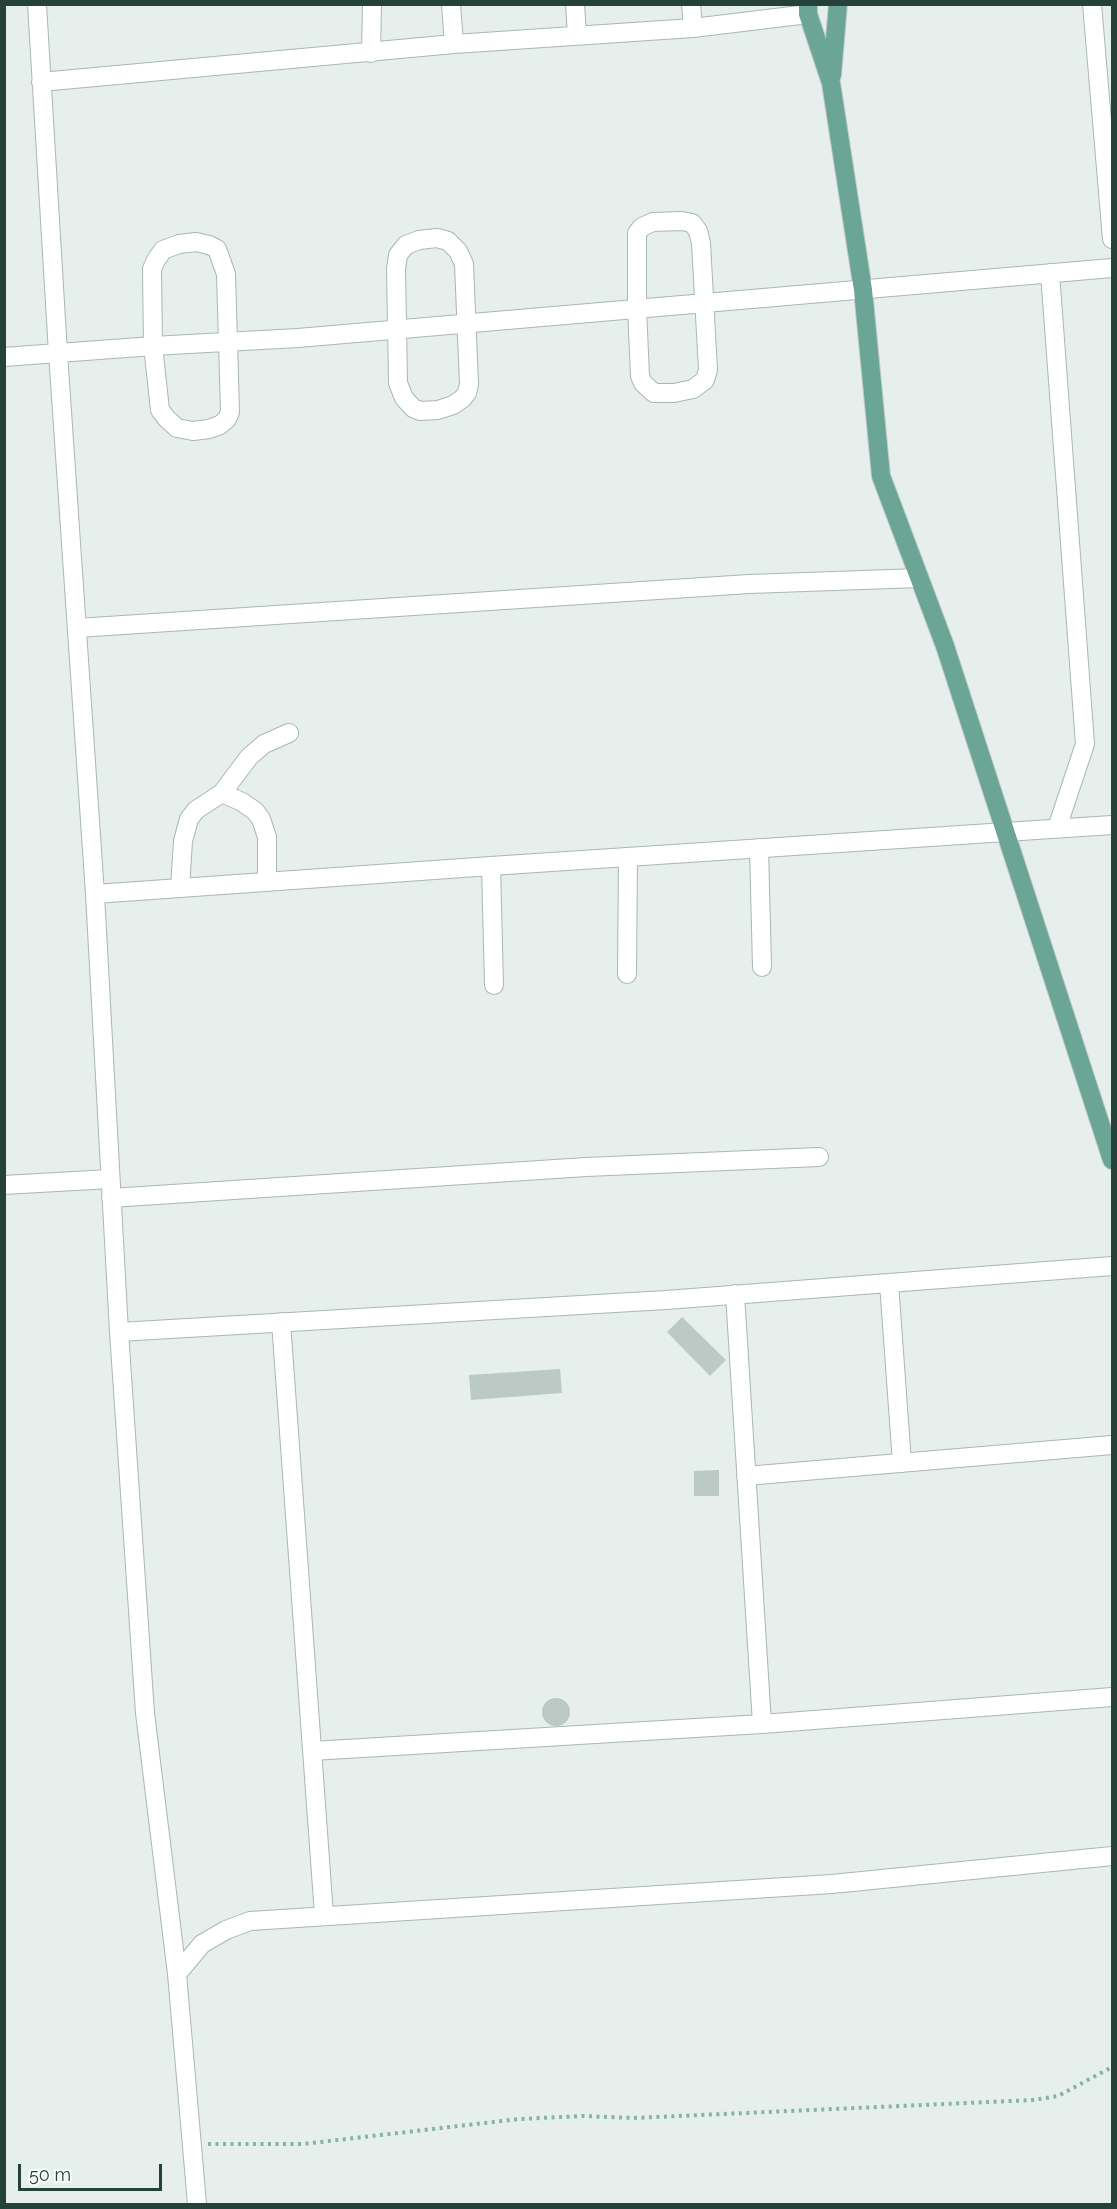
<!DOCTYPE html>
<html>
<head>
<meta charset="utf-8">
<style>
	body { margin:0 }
	#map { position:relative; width:1117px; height:2209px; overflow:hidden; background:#e6efeb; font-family:Raleway,sans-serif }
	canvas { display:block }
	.frame { position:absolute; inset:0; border:6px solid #24423a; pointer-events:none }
	.scale { position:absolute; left:18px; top:2164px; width:144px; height:27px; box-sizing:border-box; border:3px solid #24423a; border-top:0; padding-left:8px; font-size:18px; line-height:21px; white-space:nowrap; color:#24423a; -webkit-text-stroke:4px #f7fbf9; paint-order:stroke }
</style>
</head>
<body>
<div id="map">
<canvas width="1117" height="2209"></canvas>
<div class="frame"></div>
<div class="scale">50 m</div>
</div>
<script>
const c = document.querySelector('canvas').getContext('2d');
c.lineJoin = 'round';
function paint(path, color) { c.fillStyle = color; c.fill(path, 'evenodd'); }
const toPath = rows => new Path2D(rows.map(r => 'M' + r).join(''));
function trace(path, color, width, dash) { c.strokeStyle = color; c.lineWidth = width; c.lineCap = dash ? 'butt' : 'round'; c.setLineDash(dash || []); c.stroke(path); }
paint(toPath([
	[682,1317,726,1360,710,1376,667,1332],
	[560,1369,562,1393,471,1400,469,1375],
	[719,1470,719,1496,694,1496,694,1471],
	'542 1712a14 14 0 1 1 28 0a14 14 0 1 1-28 0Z'
]), '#bbcac4');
const minor = toPath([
	[37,4,58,353,95,894,119,1332,145,1713,177,1974,197,2204],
	[451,4,454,44],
	[575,4,577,35],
	[691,4,693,28],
	[1092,4,1112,239],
	[371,53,372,4],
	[41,82,454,44,693,28,808,14],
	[682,221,692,223,698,231,701,243,708,370,705,380,693,389,674,393,654,393,643,383,640,376,637,308,637,233,642,227,653,222,682,221],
	[437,238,448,241,458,251,464,264,469,384,467,393,462,399,453,405,438,410,420,411,413,408,404,398,398,383,396,269,398,255,406,245,419,240,437,238],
	[196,242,209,245,217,249,226,274,230,412,227,419,220,425,209,429,193,431,177,428,167,419,160,410,153,346,152,269,156,260,163,250,179,244,196,242],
	[1050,273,1085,744,1057,828],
	[4,357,153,346,298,338,1112,268],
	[77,628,749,584,919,578],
	[222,793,242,802,255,811,261,819,267,837,267,882],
	[759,848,762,967],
	[491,866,494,985],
	[180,888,183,841,189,819,196,810,222,793,249,757,264,744,289,733],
	[95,894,491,866,1112,825],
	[627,974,628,857],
	[4,1185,110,1179],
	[111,1198,586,1167,819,1157],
	[889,1283,902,1463],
	[281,1322,324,1915],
	[119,1332,666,1300,1112,1266],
	[746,1476,1112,1445],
	[762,1724,1112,1697],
	[312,1751,762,1724,735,1294],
	[177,1974,202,1944,226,1930,250,1921,832,1884,1112,1856]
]);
const major = toPath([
	[808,4,808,14,831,83,863,290,881,476,945,646,1112,1160],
	[832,75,838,4]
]);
trace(minor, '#a8b8b2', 20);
trace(major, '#c2cac8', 20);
trace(toPath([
	[208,2144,303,2144,519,2119,583,2116,634,2118,1033,2100,1058,2096,1112,2067]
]), '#86b3a5', 4, [3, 4.5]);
trace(minor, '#fff', 18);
trace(major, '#6aa596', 18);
</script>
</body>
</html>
